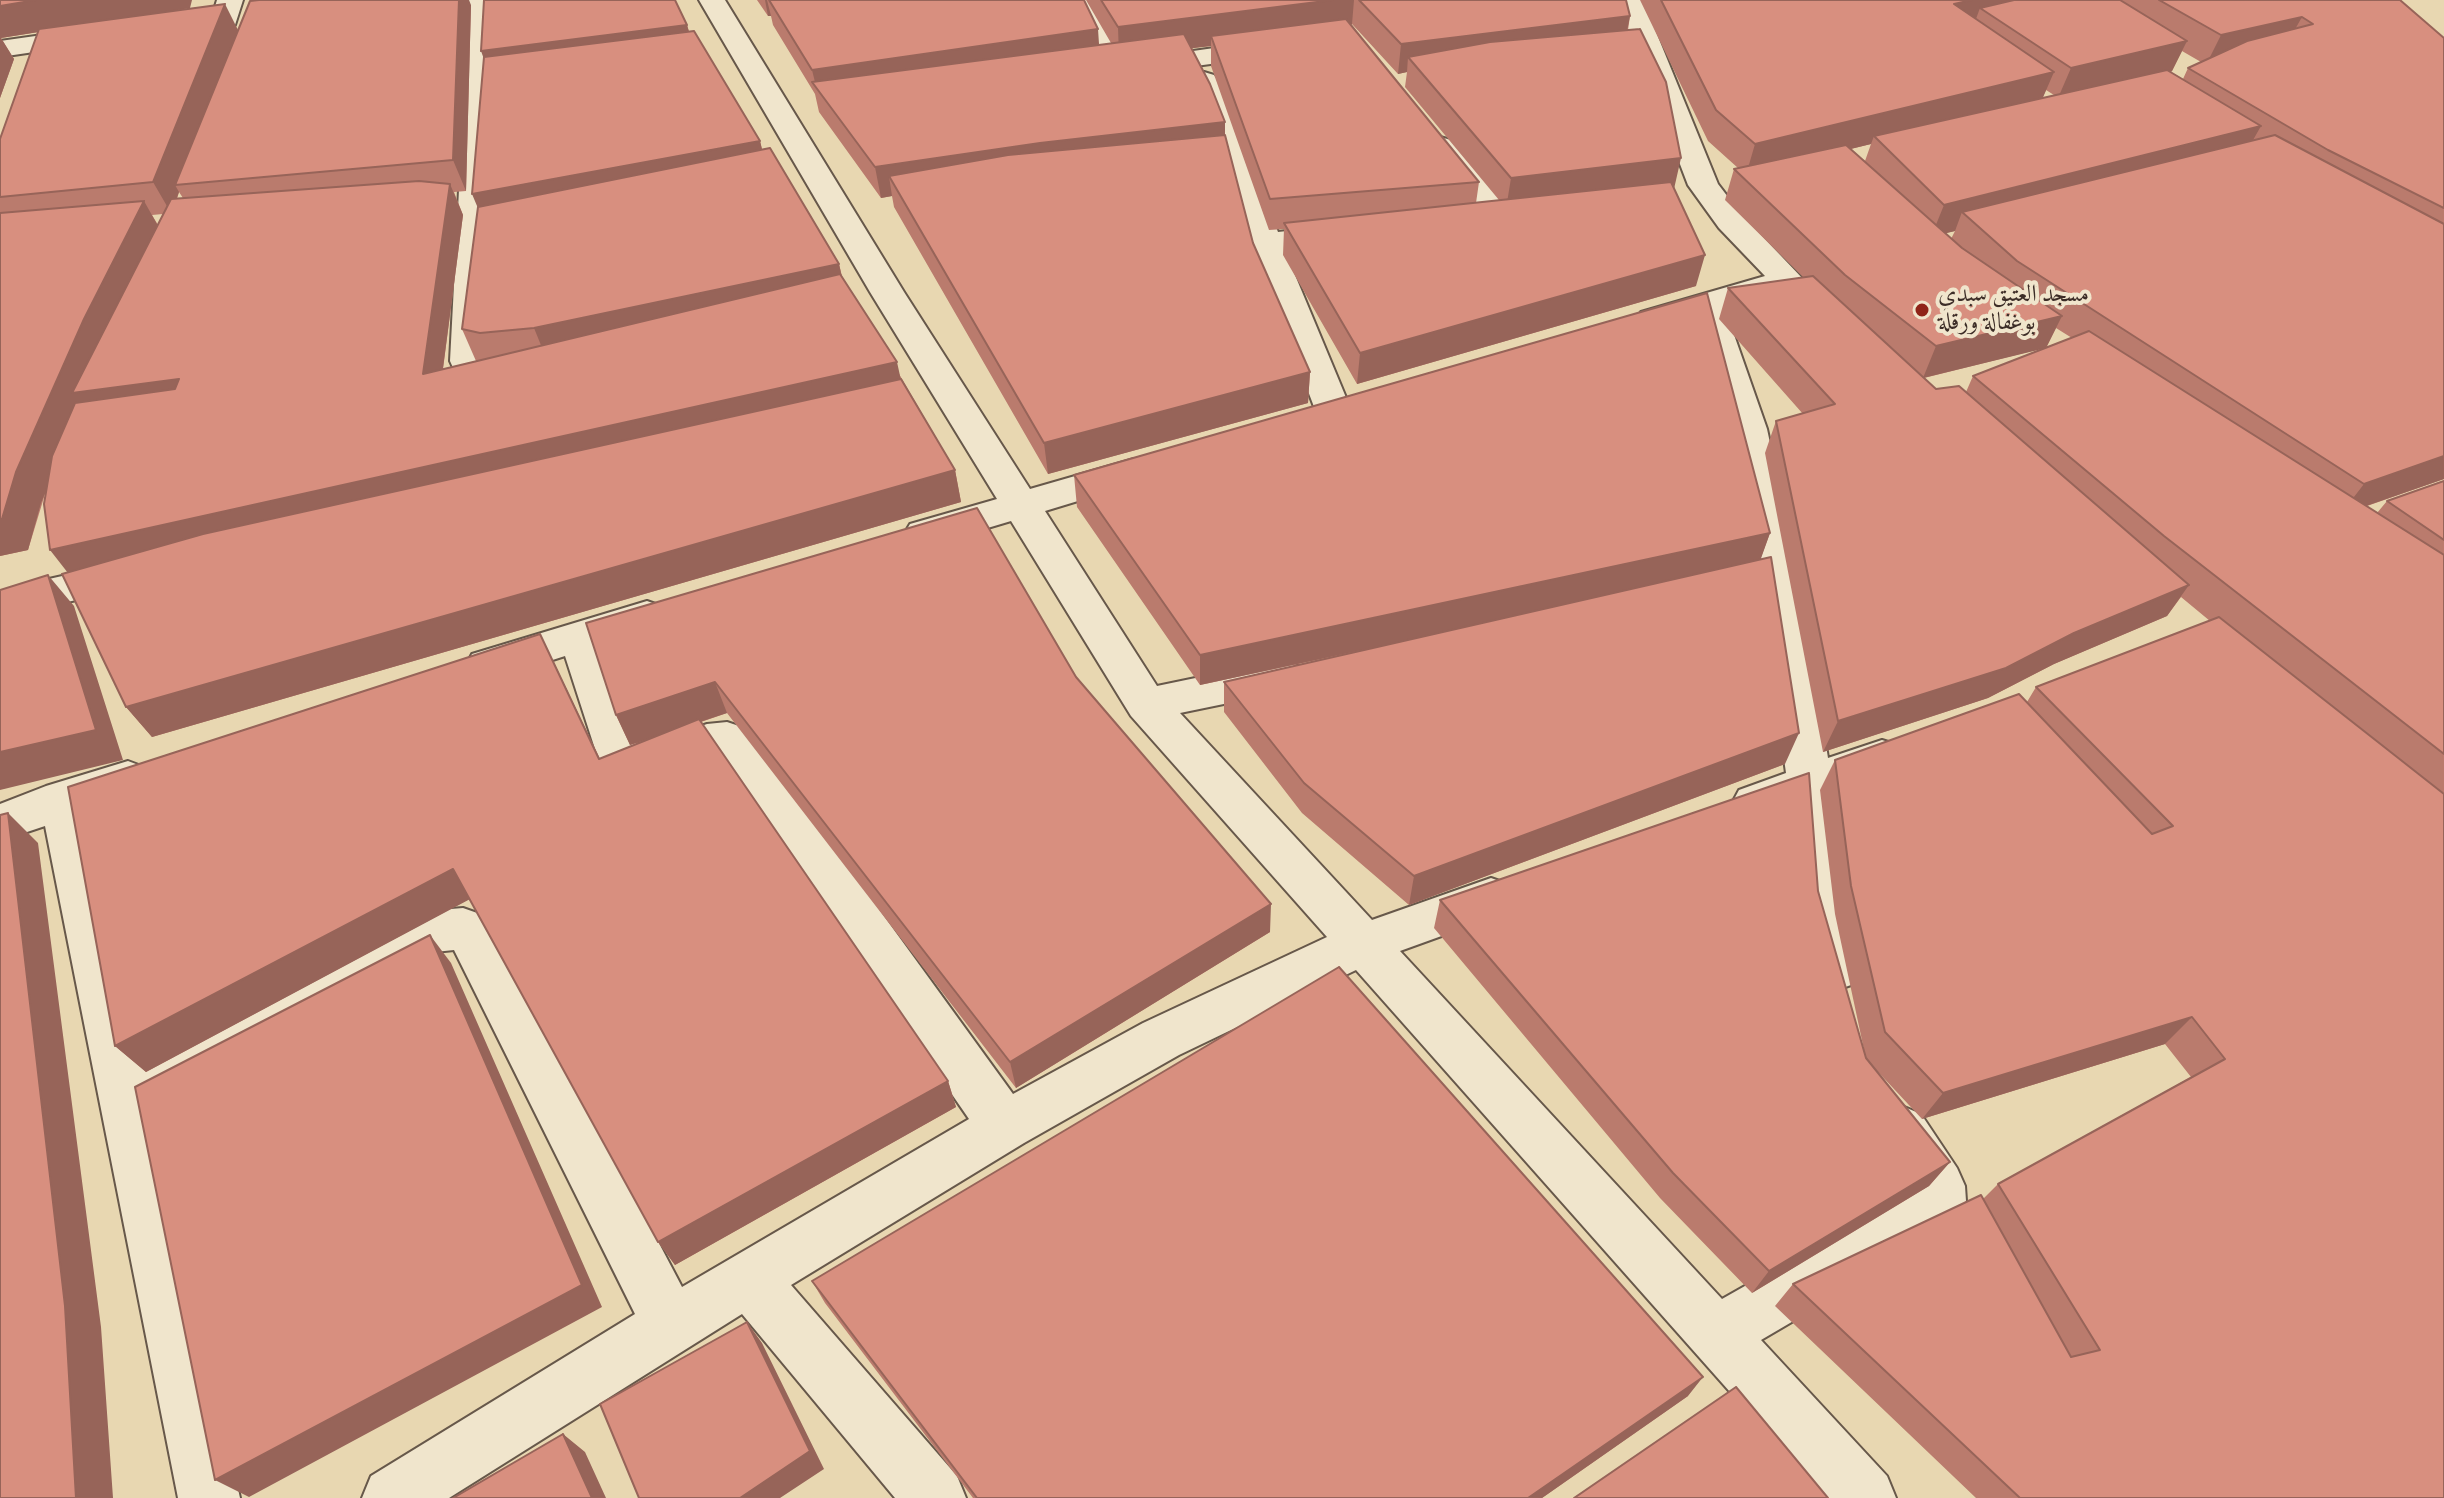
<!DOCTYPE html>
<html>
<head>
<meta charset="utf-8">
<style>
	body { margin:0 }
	canvas { display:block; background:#e8d7b1 }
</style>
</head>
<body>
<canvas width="2444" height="1498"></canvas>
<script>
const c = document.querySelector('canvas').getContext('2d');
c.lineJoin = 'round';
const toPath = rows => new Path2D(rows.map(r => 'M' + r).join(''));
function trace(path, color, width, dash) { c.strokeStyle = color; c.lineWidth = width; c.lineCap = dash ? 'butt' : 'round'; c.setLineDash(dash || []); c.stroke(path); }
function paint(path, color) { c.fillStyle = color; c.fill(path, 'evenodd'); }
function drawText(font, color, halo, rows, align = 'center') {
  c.font = font + ' "IM FELL DW Pica",Amiri,serif'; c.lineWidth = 8; c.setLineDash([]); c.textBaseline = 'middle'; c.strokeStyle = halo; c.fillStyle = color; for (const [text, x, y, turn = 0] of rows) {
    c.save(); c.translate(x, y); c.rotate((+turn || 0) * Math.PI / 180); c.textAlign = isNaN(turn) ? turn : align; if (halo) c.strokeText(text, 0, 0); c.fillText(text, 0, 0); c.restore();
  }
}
const minor = toPath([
	[217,0,243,0,235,25,176,34,166,32,162,26,166,20,213,13,217,0],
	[469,0,495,0,484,361,486,366,518,365,530,368,536,376,530,384,518,387,483,388,459,381,450,361,469,0],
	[699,0,725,0,904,292,1030,489,1134,459,1147,462,1153,471,1147,480,1045,511,1157,686,1282,660,1297,665,1303,676,1297,687,1282,692,1180,713,1372,920,1491,878,1508,884,1515,898,1508,912,1400,951,1722,1299,1909,1193,1911,1191,1876,1131,1883,1114,1902,1106,1921,1114,1957,1168,1965,1186,1966,1201,1958,1220,1947,1231,1761,1340,1887,1476,1896,1498,1824,1498,1356,970,1179,1055,1024,1143,791,1285,957,1476,966,1498,895,1498,742,1314,449,1498,362,1498,371,1476,635,1314,454,950,435,952,153,1107,240,1498,178,1498,45,826,0,841,0,804,46,786,128,761,144,767,150,779,144,791,87,811,142,1060,410,917,427,911,463,908,480,914,490,922,682,1287,969,1119,722,761,718,757,708,758,644,779,630,780,614,775,602,764,596,752,565,656,487,681,472,676,466,665,472,654,647,601,661,606,667,616,661,626,603,645,637,743,644,745,707,724,727,722,742,727,754,737,1013,1094,1143,1023,1327,937,1131,716,1011,521,924,547,910,544,904,534,910,524,997,499,870,292,699,0],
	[1067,0,1093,0,1129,60,1271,40,1281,42,1285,48,1281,54,1271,56,1120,76,1110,74,1067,0],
	[1617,0,1643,0,1718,184,1741,214,1804,280,1799,287,1725,309,1767,429,1798,573,1828,758,1882,740,1898,745,1904,757,1898,769,1834,793,1859,970,1851,985,1834,991,1817,985,1809,970,1791,809,1755,821,1739,816,1732,803,1739,790,1786,773,1758,573,1731,429,1694,318,1653,329,1641,326,1636,319,1641,312,1765,276,1719,228,1688,185,1617,0],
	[92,28,102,30,106,36,102,42,0,57,0,41,92,28],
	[1204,72,1214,75,1218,81,1278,232,1342,225,1353,228,1358,235,1353,242,1342,245,1285,251,1352,412,1347,420,1334,424,1321,420,1316,412,1190,81,1194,75,1204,72],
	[1440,137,1451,140,1510,211,1515,218,1510,225,1499,228,1488,225,1429,152,1425,146,1429,140,1440,137],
	[129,561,143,565,149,575,143,585,54,605,40,601,34,591,40,581,129,561]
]);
trace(minor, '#67584a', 4);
paint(minor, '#f0e5cc');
paint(toPath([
	[0,0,190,8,152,14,238,30,471,5,466,191,454,192,463,215,443,369,476,361,462,329,687,25,689,31,760,141,762,149,839,264,842,276,955,470,961,502,152,737,126,707,68,572,45,494,28,550,0,556,0,139,38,32,1,38,14,59,0,98],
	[179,192,183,198,177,199],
	[163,214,158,225,152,215],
	[757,0,1084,0,1099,45,1111,43,1086,0,1626,0,1630,16,1628,30,1674,188,1696,286,1357,384,1283,255,1284,229,1269,230,1211,66,1211,46,1191,48,1225,135,1253,243,1310,372,1308,403,1048,474,894,207,892,196,881,198,819,112,815,94,773,25,771,16,768,16],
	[1352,24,1398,74,1407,72,1405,87,1499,200,1476,203,1479,182,1351,25],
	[1640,0,2400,0,2444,38,2444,479,2367,506,2377,513,2387,501,2444,481,2444,1498,1976,1498,1775,1306,1793,1284,1983,1199,1998,1184,2191,1077,2165,1044,1922,1119,1866,1059,1835,914,1820,790,1835,760,2027,702,2036,687,2210,621,2181,597,2167,616,2054,664,1988,698,1823,752,1765,453,1776,421,1803,414,1719,319,1728,288,1804,278,1725,200,1734,169,1738,168,1708,141],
	[2182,51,2201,62,2188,68,2183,79,2171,72,2172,71],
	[2046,90,2054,95,2042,98],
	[1871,144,1865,161,1850,149],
	[1955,231,1951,239,1945,233],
	[2056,328,2072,338,2046,348],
	[2044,348,1973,376,1966,392,1936,389,1924,378],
	[1074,475,1770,533,1760,560,1785,764,1409,905,1302,813,1224,712,1224,682,1368,649,1200,685,1077,507],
	[586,623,1076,677,1270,932,1016,1088,727,713,701,722,948,1081,956,1107,675,1265,658,1242,469,899,146,1072,115,1046,555,665,600,759,650,739,630,745,616,715],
	[1818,891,1866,1058,1950,1162,1929,1186,1752,1293,1660,1198,1434,928,1440,900],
	[812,1281,1688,1396,1542,1498,973,1498,825,1303]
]), '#ba7b6d');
paint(toPath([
	[36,0,192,0,190,8,1,38,14,59,0,98,0,6],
	[459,0,469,0,471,5,466,191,453,160],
	[765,0,767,0,771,16,768,16],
	[1333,0,1354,0,1352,24,1323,31,1211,36,1211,46,1119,57,1118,27],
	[1972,0,2063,0,1980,8,1973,27,1954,4],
	[225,4,240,34,175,185,179,192,171,213,153,182],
	[1630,16,1624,46,1408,57,1407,72,1398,74,1401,44],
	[2302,17,2285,47,2206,65,2221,35],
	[687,25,695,55,492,81,481,51],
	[1098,29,1100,59,816,86,812,70],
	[2187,41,2172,71,2058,98,2071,68],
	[2054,72,2041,102,1874,136,1871,144,1746,175,1755,144],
	[1225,122,1225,153,889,176,892,196,881,198,875,167,1040,143],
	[2261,126,2244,156,1962,212,1955,231,1931,237,1944,205],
	[760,141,767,171,485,225,472,194],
	[1681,158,1674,189,1506,209,1511,178],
	[450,184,463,215,438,406,423,374],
	[144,201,162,233,179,379,199,411,82,406,41,503,28,550,0,556,0,519,16,472,84,319],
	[1705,255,1696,286,1357,384,1360,353],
	[839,264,846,296,547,360,534,328],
	[2062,316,2046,348,1923,378,1936,346],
	[897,362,904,394,75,582,50,550],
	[1310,372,1308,403,1048,474,1044,443],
	[2444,456,2444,479,2340,515,2364,484],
	[955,470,961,502,152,737,126,707],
	[1770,533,1759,564,1200,685,1200,655],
	[48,575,74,606,123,760,0,790,0,752],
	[2189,585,2167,616,2054,664,1988,698,1823,752,1838,721,2074,633],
	[540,634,555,665,614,789,599,759],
	[715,682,727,713,630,745,616,715],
	[1799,733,1785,764,1409,905,1414,876],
	[8,813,38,843,101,1327,113,1498,76,1498],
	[453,869,472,898,146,1072,115,1046],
	[1271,904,1270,932,1016,1088,1010,1062],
	[430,935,451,963,602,1307,249,1497,215,1480],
	[2192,1017,2165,1044,1922,1119,1943,1093],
	[948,1081,956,1107,675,1265,658,1242],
	[1950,1162,1929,1186,1752,1293,1769,1271],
	[747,1322,762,1343,824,1469,780,1498,740,1498],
	[1703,1377,1688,1396,1542,1498,1528,1498],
	[563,1434,585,1452,606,1498,592,1498]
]), '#976459');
const building = toPath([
	[0,0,36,0,0,6,0,0],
	[259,0,459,0,453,160,175,185,250,1,259,0],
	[484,0,675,0,687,25,481,51,484,0],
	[769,0,1084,0,1098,29,812,70,769,0],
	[1101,0,1333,0,1118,27,1101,0],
	[1359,0,1626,0,1630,16,1401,44,1359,0],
	[1661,0,1972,0,1954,4,2054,72,1755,144,1716,110,1661,0],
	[2014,0,2120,0,2187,41,2071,68,1980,8,2014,0],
	[2159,0,2400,0,2444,38,2444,208,2328,150,2188,68,2247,41,2313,24,2302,17,2221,35,2159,0],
	[225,4,153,182,0,197,0,139,39,29,225,4],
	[1346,19,1479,182,1270,199,1211,36,1346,19],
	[1640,29,1666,82,1681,158,1511,178,1408,57,1490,42,1640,29],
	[694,31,760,141,472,194,484,57,694,31],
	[1184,34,1210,84,1225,122,1040,143,875,167,812,82,1184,34],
	[2167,70,2261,126,1944,205,1874,136,2167,70],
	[1225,135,1253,243,1310,372,1044,443,889,176,1008,155,1225,135],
	[2275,135,2444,224,2444,456,2364,484,2017,261,1962,212,2275,135],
	[1846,145,1962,248,2062,316,1936,346,1845,275,1734,169,1846,145],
	[770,148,839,264,534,328,480,333,462,329,478,207,770,148],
	[419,181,450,184,423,374,840,274,897,362,50,550,44,504,52,456,75,403,175,389,179,379,72,393,171,199,419,181],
	[1671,182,1705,255,1360,353,1284,223,1671,182],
	[144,201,84,319,16,472,2,519,0,519,0,213,144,201],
	[1813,276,1936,389,1959,386,2189,585,2074,633,2006,668,1838,721,1776,421,1835,404,1728,288,1813,276],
	[1707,293,1770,533,1200,655,1074,475,1707,293],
	[2089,331,2444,555,2444,754,2164,536,1973,376,2089,331],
	[901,379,955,470,126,707,62,574,203,534,901,379],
	[2444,481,2444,540,2387,501,2444,481],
	[977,508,1076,677,1271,904,1010,1062,715,682,616,715,586,623,977,508],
	[1771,557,1799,733,1414,876,1304,783,1224,682,1771,557],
	[48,575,96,730,0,752,0,590,48,575],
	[2219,617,2444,794,2444,1498,2020,1498,1793,1284,1981,1195,2071,1357,2100,1350,1998,1184,2225,1059,2192,1017,1943,1093,1885,1032,1851,886,1835,760,2019,694,2152,834,2173,826,2036,687,2219,617],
	[540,634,599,759,699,719,948,1081,658,1242,453,869,115,1046,68,787,540,634],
	[1809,773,1818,891,1866,1058,1950,1162,1769,1271,1673,1173,1440,900,1809,773],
	[8,813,65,1306,76,1498,0,1498,0,815,8,813],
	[430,935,582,1285,215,1480,135,1087,430,935],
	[1339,967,1703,1377,1528,1498,977,1498,812,1281,1339,967],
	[747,1322,810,1451,740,1498,639,1498,600,1404,747,1322],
	[1736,1387,1828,1498,1574,1498,1736,1387],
	[563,1434,592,1498,453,1498,563,1434]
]);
paint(building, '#d88f7f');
trace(building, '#976459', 2);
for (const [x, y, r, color] of [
	[1922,310,8,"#8f2418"]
]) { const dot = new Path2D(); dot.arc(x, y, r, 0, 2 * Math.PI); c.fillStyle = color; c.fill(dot); trace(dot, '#f0e5cc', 3); }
drawText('24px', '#3c2d27', '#f0e5cc', [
	["مسجد العتيق سبدي",1938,296],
	["بوغفالة ورقلة",1938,324]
], 'left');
</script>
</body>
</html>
